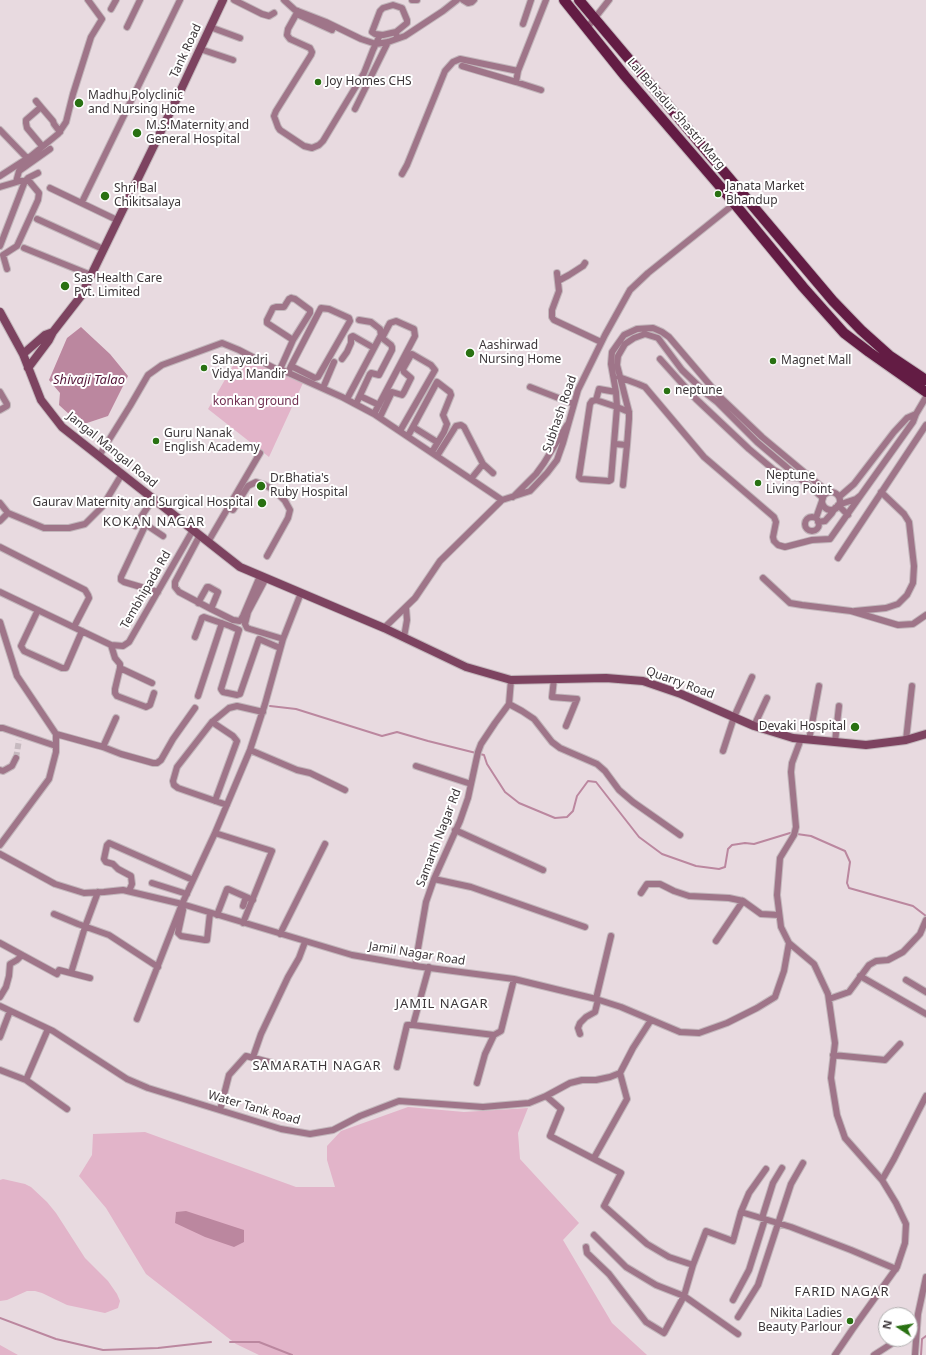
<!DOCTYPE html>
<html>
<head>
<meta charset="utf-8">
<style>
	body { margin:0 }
	#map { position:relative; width:926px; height:1355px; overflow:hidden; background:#e8dae0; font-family:"Noto Sans",sans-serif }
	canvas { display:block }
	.north { position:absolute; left:878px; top:1307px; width:40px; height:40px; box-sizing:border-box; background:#fff; border:1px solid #b1afb0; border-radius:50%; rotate:282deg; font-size:11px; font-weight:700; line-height:16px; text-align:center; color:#3c3639 }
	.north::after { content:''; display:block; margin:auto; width:14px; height:18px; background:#297112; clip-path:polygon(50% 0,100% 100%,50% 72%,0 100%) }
</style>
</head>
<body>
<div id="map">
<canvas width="926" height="1355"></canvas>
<div class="north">N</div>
</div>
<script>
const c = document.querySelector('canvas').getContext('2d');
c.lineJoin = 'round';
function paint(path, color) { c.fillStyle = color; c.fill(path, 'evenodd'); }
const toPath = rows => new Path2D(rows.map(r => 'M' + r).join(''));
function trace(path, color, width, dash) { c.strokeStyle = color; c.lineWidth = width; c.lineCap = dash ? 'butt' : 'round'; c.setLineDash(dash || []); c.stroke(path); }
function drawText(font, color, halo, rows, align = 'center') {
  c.font = font + ' "Noto Sans",sans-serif'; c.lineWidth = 4; c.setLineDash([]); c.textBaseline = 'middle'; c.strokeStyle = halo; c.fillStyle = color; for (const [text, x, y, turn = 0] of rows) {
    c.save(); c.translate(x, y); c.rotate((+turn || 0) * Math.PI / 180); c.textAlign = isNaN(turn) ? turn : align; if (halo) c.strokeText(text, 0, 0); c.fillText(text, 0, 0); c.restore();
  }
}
paint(toPath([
	[238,357,303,383,269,457,208,409],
	[408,1107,464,1112,528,1108,518,1133,520,1159,579,1223,563,1240,612,1323,647,1355,259,1355,236,1344,146,1274,106,1208,79,1176,92,1155,93,1134,145,1132,296,1187,335,1187,327,1160,327,1146,341,1131],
	[3,1179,25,1184,31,1187,47,1202,56,1213,85,1258,108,1281,117,1294,120,1301,118,1308,105,1313,67,1305,42,1293,35,1291,27,1291,7,1300,0,1301,0,1180],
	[0,1345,18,1355,0,1355]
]), '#e2b4c9');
paint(toPath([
	[81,327,110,354,128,376,108,416,81,425,59,405,60,393,49,380,67,338],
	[186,1211,244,1230,244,1242,234,1247,205,1237,175,1223,176,1212]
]), '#bb879f');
trace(toPath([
	[270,706,296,709,382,736,397,732,428,741,484,755,487,764,505,792,519,803,555,818,567,817,573,811,577,796,588,781,596,782,639,837,662,854,696,866,719,869,725,867,728,849,732,845,745,843,754,844,790,833,811,836,845,851,850,862,847,883,849,888,913,906,926,916],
	[0,1318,56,1339,103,1350,158,1348,211,1342],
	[230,1342,259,1342,292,1355],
	[921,1355,922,1339,926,1336]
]), '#bb879f', 2);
trace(toPath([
	[16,758,19,740]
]), '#c6b9bf', 6, [6, 3]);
const street = toPath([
	[234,0,262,14,269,16,274,13],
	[284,0,295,10,326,22,361,39,376,44,388,42,405,36,443,11,457,0],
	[412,0,417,0],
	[463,0,468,3,472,2,474,0],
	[111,9,116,0],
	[298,11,288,29,287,35,290,39,310,48,312,52,311,55,276,111,274,116,278,127,280,130,304,146,312,148,319,145,323,141,364,73,373,50,380,35],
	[299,15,332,30],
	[523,24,531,0],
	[127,27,140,0],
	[210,27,240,38],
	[587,28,609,0],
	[396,32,383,35,375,34,372,32,380,11,383,8,393,5,402,8,407,20,407,23,396,32,397,38],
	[200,49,233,60],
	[462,66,516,82],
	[518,71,516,82,541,90],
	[36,101,41,107],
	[355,109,388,42],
	[0,130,27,158],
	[42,146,27,128,26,123,26,120,41,107,53,121,54,124,60,132],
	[402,174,407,165,445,71,453,62,460,59,518,71,546,0],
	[0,176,31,156,58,134,66,122,73,94,91,37,102,19,88,0],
	[16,182,19,171,50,149],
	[0,187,20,181,29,181,39,193,38,200,17,246,3,255,7,269],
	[50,188,117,220],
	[82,202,180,0],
	[37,219,103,249],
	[0,246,25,181,28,178,38,173],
	[24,248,91,275],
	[557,273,559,291,552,310,552,317,554,320,601,342],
	[558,281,569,275,583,266,585,263],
	[291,298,295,299,310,310,310,313,293,340,267,323,267,320,273,308,276,307,284,307,289,299,291,298],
	[293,340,281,367,282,370,342,397,374,414,502,500],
	[342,359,347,352,351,343,351,337,353,336,374,348],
	[660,359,696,399,749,449,774,470,787,477,798,478],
	[288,373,291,366,321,308,329,309,349,318,350,321,318,377,315,378,291,366],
	[619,377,638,384,645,387,704,457,774,517,776,522,773,537,774,541,778,545,785,547,812,540,830,539,861,495],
	[530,387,574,404],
	[323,388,334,362],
	[0,392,7,404,7,406,0,410],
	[360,396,379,405],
	[347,399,381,335,380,329,371,322,359,320],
	[596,400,599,389,616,392],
	[356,404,370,374,371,373,379,375,392,350,392,347,391,345,382,338,390,323,396,321,414,329,415,336,374,414],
	[629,412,617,407,596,400,592,401,590,404,579,477,581,479,609,481,611,480,617,407,616,392,611,364,612,352,624,335,637,329,653,328,662,332,669,337,721,398,762,437,828,492],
	[380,417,392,392,402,395,404,392,411,378,404,372,403,369,411,355,412,354,431,365,435,370,400,431],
	[413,427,437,442],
	[408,436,437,382,450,392,451,395,443,415,447,424,444,432,432,452],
	[615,444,627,445,629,419,629,412,617,365,618,356,625,344,634,338,645,334,658,338,682,370,708,395,717,402,757,442,823,498,816,518],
	[99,456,130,406,148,375,162,365,222,343,239,350,274,368],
	[437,456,456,426,461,425,464,427,483,464,493,473],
	[471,479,483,464],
	[623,485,627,445],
	'822 501a9 9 0 1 1 18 0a9 9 0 1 1-18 0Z',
	[513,497,536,474,544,463,567,425],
	[839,497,854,484,894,432,907,418,916,414],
	[0,503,8,513,44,528,69,528,85,524,102,507,122,474],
	[228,508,233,510,248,486,256,482,265,485,274,490,285,501,290,510,288,518,267,556],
	[848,515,838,505,856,499,861,495,913,422,916,414,926,397],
	'805 524a7 7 0 1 1 14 0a7 7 0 1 1-14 0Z',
	[0,521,8,513],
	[818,522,825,521,832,513,835,508],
	[135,526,153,499],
	[200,535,175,582,175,587,179,592,211,609,233,620,240,621,243,616,260,576],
	[208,542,260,453],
	[0,547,85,590,88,595,89,598,74,627],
	[838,558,926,425],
	[266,578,248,612,245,624,247,628,250,629,283,639],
	[763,578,790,603,802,605,851,611,898,625,913,624,926,615],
	[0,592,111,645,123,646,129,642,193,530],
	[158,592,124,582,121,580,121,577,145,526,148,526,163,536],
	[198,603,207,587,209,587,218,592,211,609],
	[38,610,21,646,24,651,62,668,66,668,82,631],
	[855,611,886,608,898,604,907,595,913,583,914,566,909,522,904,514,881,492],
	[0,622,17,676,56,734,56,752,49,779,0,845],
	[384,628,415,598,440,561,502,500,530,491,547,473,557,460,563,443,578,390,605,335,630,290,648,273,744,196],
	[195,637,201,621,202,618,204,617,230,626,239,630,221,689,223,692,237,695,240,694,259,639,280,648],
	[404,637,407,620,406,608],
	[111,645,115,658,120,664,120,668,152,683],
	[120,668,115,689,115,693,117,696,146,707,150,705,154,693],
	[554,679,552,697,577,699,566,726],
	[198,696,222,623],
	[509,704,522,711,534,719,552,742,560,748,597,764,605,771,619,790,633,802,680,835],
	[212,722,233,736,237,741,215,801],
	[754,726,767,698],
	[0,728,3,728,56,746],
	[56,734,103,747,116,718],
	[801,739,792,763,791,772,796,827,794,835,780,858,777,895,781,927,789,943,814,964,828,994,835,1043,831,1078,837,1115,845,1138,882,1180,896,1203,906,1224,905,1243,897,1267,852,1330,835,1355],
	[809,740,819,686],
	[906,740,912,686],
	[835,742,839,706],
	[103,747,121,754,153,763,157,763,161,760,173,739,195,708],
	[250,750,297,770,310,773,345,790],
	[723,751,734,717,752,677],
	[416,766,471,784],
	[0,770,3,771,12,766,16,758],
	[227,805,178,788,174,785,173,781,177,767,212,722,229,708,237,706,263,712],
	[455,830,543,870],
	[215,833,272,851,243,923],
	[0,854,55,884,84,893,104,892,123,890,182,904,352,955,415,966,514,979,596,999,621,1007,680,1032,699,1033,727,1023,757,1008,775,997,784,971,789,943],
	[434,879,471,887,585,927],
	[152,883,187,894],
	[129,891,132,884,131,876,118,869,113,864,106,862,104,859,107,845,109,843,193,880],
	[641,893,647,884,660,884,674,891,689,896,729,898,743,901,761,914,779,915],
	[243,906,246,897],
	[183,910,178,933,181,936,205,940,207,940,210,913],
	[54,914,78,924,109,935,158,967],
	[217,915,227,889,228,889,253,900],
	[280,934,325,844],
	[716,941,743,901],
	[0,943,57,974,59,970,90,978],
	[415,966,426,902,434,879,460,821,468,798,478,752,481,744,495,723,509,704,511,680],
	[71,973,85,927,98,892],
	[860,976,926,1014],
	[906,980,926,992],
	[0,997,6,987,9,976,10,964,17,960,22,955],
	[596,999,611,936],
	[829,999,849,992,869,965,876,961,888,960,903,952,920,934,926,920],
	[0,1006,53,1031,127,1079,148,1088,281,1129,310,1134,333,1130,360,1116,399,1101,483,1107,529,1103,546,1096,570,1083,582,1080,596,1080,610,1077,620,1073,633,1048,651,1020],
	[137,1019,182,904,215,833,250,750,265,704,283,639,301,593],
	[413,1025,494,1035,501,1031,514,979],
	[580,1034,578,1028,580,1023,586,1017,595,1012,598,1000],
	[0,1037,10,1011],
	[833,1055,885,1060,900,1044],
	[253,1057,261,1034,288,977,299,958,305,942],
	[397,1067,407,1025,413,1025,429,967],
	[0,1070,26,1080,67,1109],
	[26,1080,48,1029],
	[477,1083,485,1054,494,1035],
	[546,1096,561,1109,550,1136,621,1173,604,1206,647,1244,669,1257,693,1265],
	[220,1110,229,1075,246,1056,273,1063],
	[594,1158,627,1099,620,1073],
	[882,1180,894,1159,926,1096],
	[741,1212,749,1193,766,1169],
	[762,1218,773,1183,782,1168],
	[594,1235,626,1267,656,1285,684,1296,738,1334],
	[586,1247,587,1253,609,1274,646,1322,664,1333,684,1296,693,1265,706,1231,733,1241,741,1212,791,1227,851,1250,896,1269],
	[733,1300,749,1270,765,1219],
	[738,1317,758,1285,791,1184,803,1163],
	[874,1355,899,1339],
	[915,1355,918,1314,926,1277]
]);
const secondary = toPath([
	[0,312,23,354,41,400,62,427,240,567,384,628,466,667,511,680,606,678,643,681,681,694,754,726,793,738,866,745,906,740,926,734],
	[23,354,45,335,53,332,81,296,178,96,223,0],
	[28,368,49,340,53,332]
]);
const primary = toPath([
	[564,0,625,76,724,191,803,287,844,333,869,352,926,392],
	[579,0,833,301,861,330,890,356,926,380]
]);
trace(street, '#c2b6bb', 8);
trace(secondary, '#c2b6bb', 10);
trace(primary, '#c2b6bb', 12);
trace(street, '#9f7589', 6);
trace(secondary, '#7d4360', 8);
trace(primary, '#631c44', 10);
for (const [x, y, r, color] of [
	[318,82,4,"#297112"],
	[79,103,5,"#297112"],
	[137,133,5,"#297112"],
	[718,194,4,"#297112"],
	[105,196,5,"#297112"],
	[65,286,5,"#297112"],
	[470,353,5,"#297112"],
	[773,361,4,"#297112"],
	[204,368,4,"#297112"],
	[667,391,4,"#297112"],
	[156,441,4,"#297112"],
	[758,483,4,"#297112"],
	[261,486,5,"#297112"],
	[262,503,5,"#297112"],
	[855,727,5,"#297112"],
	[850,1321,4,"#297112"]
]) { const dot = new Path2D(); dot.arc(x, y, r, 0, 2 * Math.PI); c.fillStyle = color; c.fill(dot); trace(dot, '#fff', 1.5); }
drawText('12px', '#3c3639', '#fff', [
	["Tank Road",186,51,-65],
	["Lal Bahadur Shastri Marg",676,114,49],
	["Subhash Road",560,414,-71],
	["Jangal Mangal Road",112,450,39],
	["Tembhipada Rd",146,590,-60],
	["Quarry Road",680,683,20],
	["Samarth Nagar Rd",439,838,-69],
	["Jamil Nagar Road",417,954,9],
	["Water Tank Road",254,1108,16]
]);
drawText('12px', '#3c3639', '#fff', [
	["Joy Homes CHS",326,82],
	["Madhu Polyclinic",88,96],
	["and Nursing Home",88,110],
	["M.S.Maternity and",146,126],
	["General Hospital",146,140],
	["Janata Market",726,187],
	["Bhandup",726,201],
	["Shri Bal",114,189],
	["Chikitsalaya",114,203],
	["Sas Health Care",74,279],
	["Pvt. Limited",74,293],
	["Aashirwad",479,346],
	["Nursing Home",479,360],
	["Sahayadri",212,361],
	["Vidya Mandir",212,375],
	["Magnet Mall",781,361],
	["neptune",675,391],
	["Guru Nanak",164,434],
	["English Academy",164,448],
	["Neptune",766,476],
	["Living Point",766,490],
	["Dr.Bhatia's",270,479],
	["Ruby Hospital",270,493],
	["Gaurav Maternity and Surgical Hospital",253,503,"right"],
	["Devaki Hospital",846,727,"right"],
	["Nikita Ladies",842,1314,"right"],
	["Beauty Parlour",842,1328,"right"]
], 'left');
drawText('12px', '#703051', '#fff', [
	["konkan ground",256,402]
]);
drawText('italic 13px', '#541639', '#fff', [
	["Shivaji Talao",89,380]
]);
c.letterSpacing = '1px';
drawText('13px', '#3c3639', '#fff', [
	["KOKAN NAGAR",154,522],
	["JAMIL NAGAR",442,1004],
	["SAMARATH NAGAR",317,1066],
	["FARID NAGAR",842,1292]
]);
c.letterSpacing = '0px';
</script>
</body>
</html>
